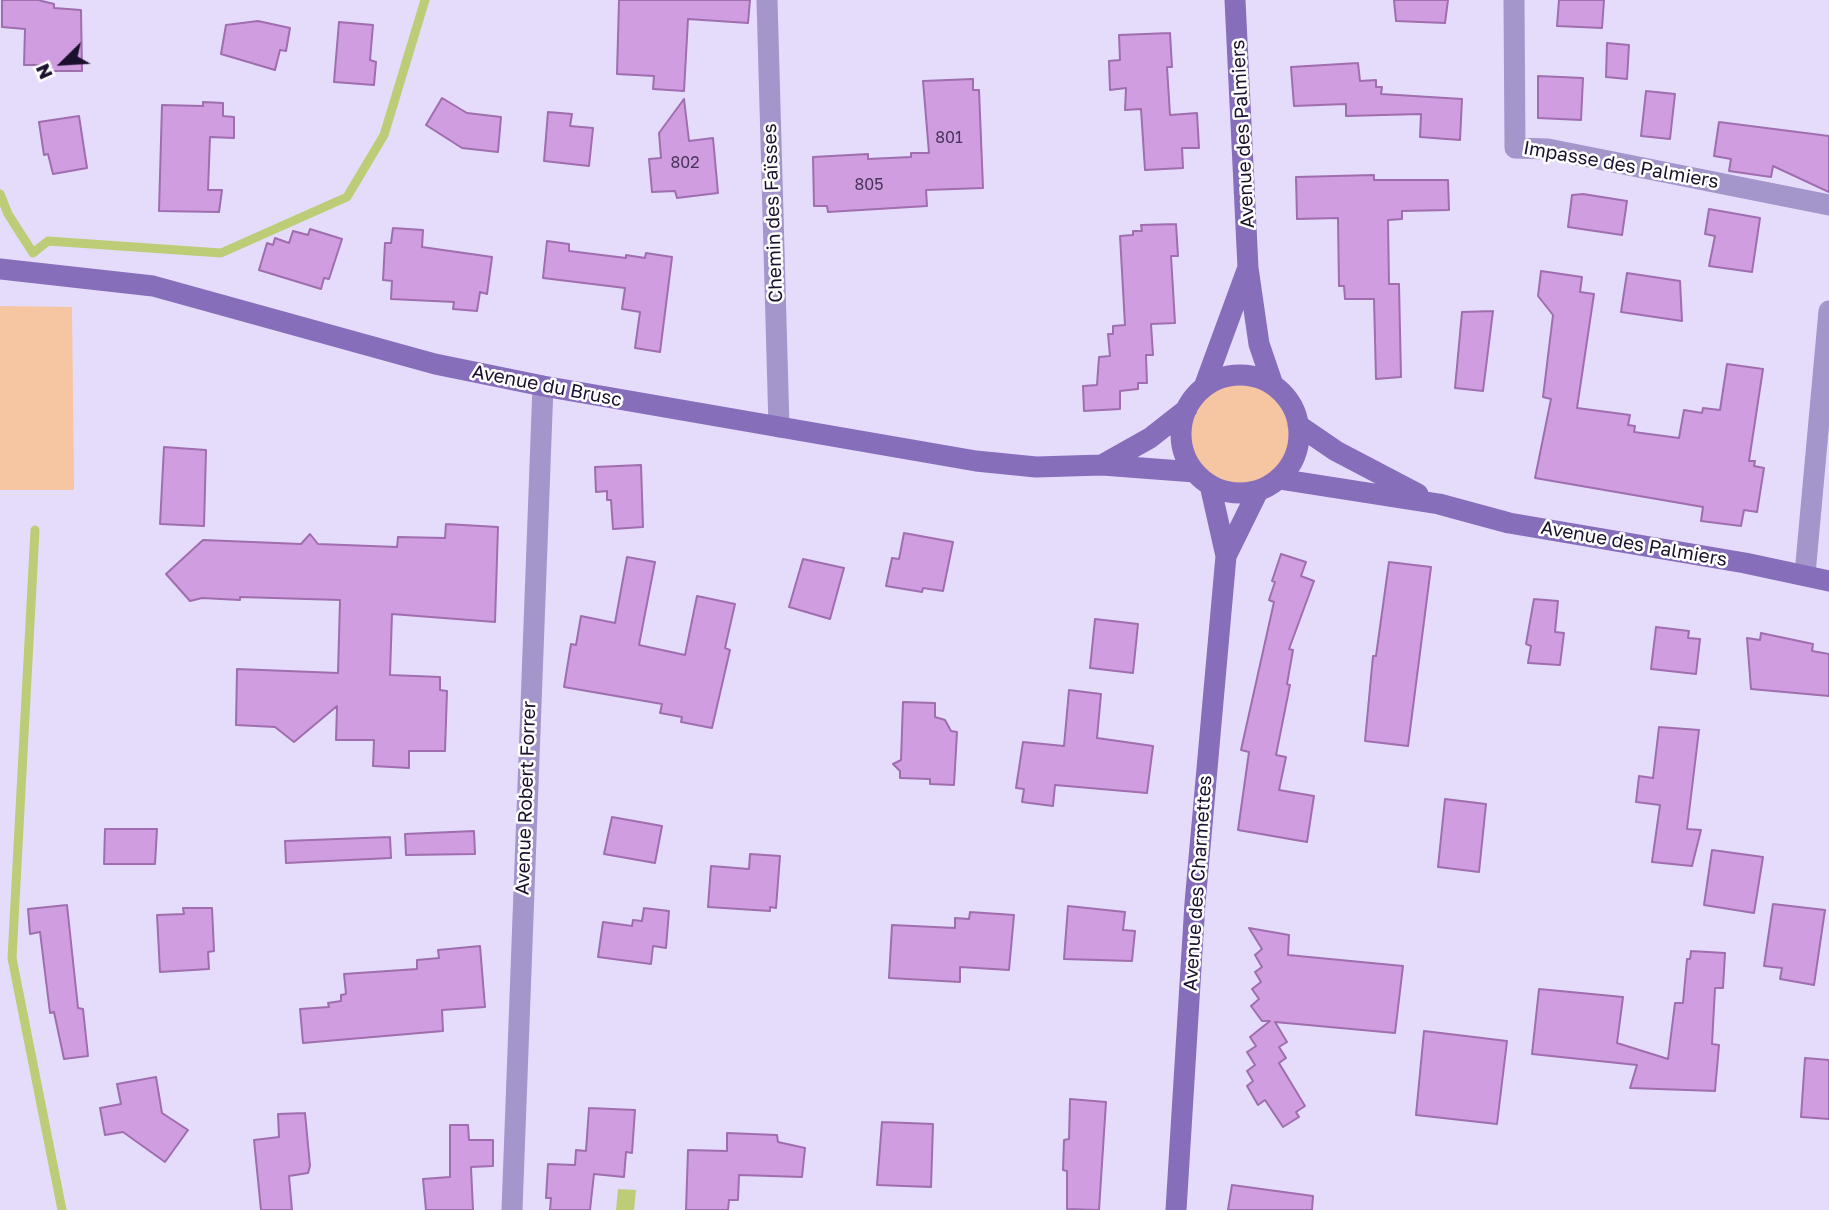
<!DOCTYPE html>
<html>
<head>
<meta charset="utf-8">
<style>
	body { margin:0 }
	#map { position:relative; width:1829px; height:1210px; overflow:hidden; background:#e5dcfc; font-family:"Golos Text",sans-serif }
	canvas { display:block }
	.north { position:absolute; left:28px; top:28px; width:70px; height:70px; -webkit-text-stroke:5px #fff; paint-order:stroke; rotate:246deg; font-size:19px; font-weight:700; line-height:28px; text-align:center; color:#1b112e }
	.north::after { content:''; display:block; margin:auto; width:24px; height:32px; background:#1b112e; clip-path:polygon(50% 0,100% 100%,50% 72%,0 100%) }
</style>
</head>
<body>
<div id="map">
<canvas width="1829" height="1210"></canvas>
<div class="north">N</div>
</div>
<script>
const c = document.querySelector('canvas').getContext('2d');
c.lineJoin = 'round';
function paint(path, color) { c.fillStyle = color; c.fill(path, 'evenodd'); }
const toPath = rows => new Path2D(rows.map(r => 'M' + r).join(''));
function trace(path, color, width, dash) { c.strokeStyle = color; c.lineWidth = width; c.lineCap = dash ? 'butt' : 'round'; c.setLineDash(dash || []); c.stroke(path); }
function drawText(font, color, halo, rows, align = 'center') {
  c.font = font + ' "Golos Text",sans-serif'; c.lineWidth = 5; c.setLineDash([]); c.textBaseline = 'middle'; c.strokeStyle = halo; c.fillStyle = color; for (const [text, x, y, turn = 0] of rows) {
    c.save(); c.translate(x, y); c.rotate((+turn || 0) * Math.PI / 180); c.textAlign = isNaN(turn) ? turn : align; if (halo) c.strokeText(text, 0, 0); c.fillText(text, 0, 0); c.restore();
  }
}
paint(toPath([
	[0,306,72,307,74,490,0,490],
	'1181 434a59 59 0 1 1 118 0a59 59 0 1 1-118 0Z'
]), '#f6c5a2');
paint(toPath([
	[618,1189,636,1190,634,1210,616,1210]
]), '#bdcd77');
trace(toPath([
	[0,194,8,214,33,253,48,241,221,253,347,197,384,135,425,0],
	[35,530,12,958,62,1210]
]), '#bdcd77', 9);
const building = toPath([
	[2,0,38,0,54,4,54,8,81,10,82,71,50,71,50,65,24,65,25,29,2,27,2,0],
	[619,0,750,0,748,23,688,19,684,91,653,89,654,76,617,74,619,0],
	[1394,0,1448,0,1445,23,1396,21,1394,0],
	[1559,0,1604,0,1602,28,1557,26,1559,0],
	[258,21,290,28,286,51,280,50,275,70,221,54,226,25,258,21],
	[339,22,373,25,370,60,376,62,374,85,334,82,339,22],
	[1170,33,1172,67,1167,67,1170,115,1197,113,1199,148,1182,148,1183,168,1145,170,1141,109,1125,110,1126,88,1110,90,1109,61,1120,60,1119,35,1170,33],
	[1607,43,1629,45,1627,79,1606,77,1607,43],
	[1358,63,1360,81,1376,80,1376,87,1382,87,1381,94,1462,99,1460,140,1420,137,1421,114,1346,116,1346,104,1294,106,1291,67,1358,63],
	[1538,76,1583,78,1581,120,1538,118,1538,76],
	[973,79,973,90,979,90,983,188,926,190,927,206,828,212,827,206,814,206,813,157,868,154,868,159,911,157,911,153,929,153,923,81,973,79],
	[1646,91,1675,94,1670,139,1641,136,1646,91],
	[442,98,467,113,501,117,498,152,462,148,426,125,442,98],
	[684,99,689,141,713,138,718,193,677,198,675,191,652,192,649,159,661,158,659,133,684,99],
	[203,102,223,103,223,116,234,117,234,138,210,137,208,190,222,190,219,212,159,211,162,105,203,106,203,102],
	[548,112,572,114,570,126,593,128,589,166,544,161,548,112],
	[79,116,87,168,53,174,48,154,44,155,39,122,79,116],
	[1719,122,1829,136,1829,192,1773,166,1771,177,1729,171,1731,159,1714,156,1719,122],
	[1374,175,1374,180,1448,180,1449,210,1402,211,1402,219,1388,220,1389,284,1399,284,1401,377,1376,379,1374,299,1345,299,1344,286,1339,286,1338,218,1297,219,1296,177,1374,175],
	[1583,194,1627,201,1622,235,1568,227,1572,195,1583,194],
	[1709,209,1760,218,1752,272,1709,266,1715,236,1705,234,1709,209],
	[1176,224,1178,256,1171,256,1175,323,1151,324,1153,355,1146,355,1147,383,1138,383,1138,389,1120,391,1120,409,1084,411,1083,386,1097,385,1099,357,1110,356,1108,334,1113,334,1113,326,1125,325,1120,236,1133,235,1133,231,1142,231,1141,225,1176,224],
	[393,228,423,230,422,247,492,257,487,294,480,292,477,311,453,309,454,302,391,299,392,281,383,280,385,243,391,243,393,228],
	[310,229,342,239,329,279,324,278,321,289,259,270,267,243,273,245,275,238,289,243,293,231,308,235,310,229],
	[547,241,569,244,569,251,626,258,626,255,645,258,646,253,672,257,660,352,635,348,640,312,622,309,625,288,543,278,547,241],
	[1541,271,1582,277,1580,292,1594,294,1577,408,1630,415,1628,425,1635,426,1634,432,1679,438,1684,410,1702,413,1703,408,1720,410,1727,364,1763,369,1749,461,1755,461,1754,466,1764,468,1757,512,1744,510,1741,526,1701,521,1703,507,1535,478,1551,399,1543,397,1553,315,1538,296,1541,271],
	[1627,273,1680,281,1682,321,1621,312,1627,273],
	[1493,311,1483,391,1455,388,1462,312,1493,311],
	[164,447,206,450,204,526,160,524,164,447],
	[641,465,643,527,613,529,611,500,607,500,607,491,596,492,595,467,641,465],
	[446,524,498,527,495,622,392,614,390,675,440,677,440,690,447,691,445,751,409,751,409,768,373,766,374,740,336,740,337,706,294,742,275,727,236,725,237,669,338,673,340,600,240,597,240,600,202,598,190,601,166,574,203,540,301,544,310,534,318,544,397,547,398,537,445,538,446,524],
	[904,533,953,542,943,591,923,588,922,592,886,586,892,558,899,559,904,533],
	[1281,554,1306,562,1301,576,1314,581,1289,649,1293,650,1287,684,1290,685,1276,755,1286,757,1279,790,1314,796,1307,842,1238,830,1249,752,1241,750,1274,602,1269,600,1275,582,1272,581,1281,554],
	[627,557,655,562,639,645,685,655,697,596,735,604,725,648,730,650,712,728,681,722,682,717,660,713,662,704,564,687,571,644,576,645,581,616,615,623,627,557],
	[803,559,844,568,830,619,789,607,803,559],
	[1389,562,1431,567,1408,746,1365,741,1373,656,1376,656,1389,562],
	[1534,599,1558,601,1555,632,1564,633,1560,665,1528,663,1531,646,1526,644,1534,599],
	[1095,619,1138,624,1133,673,1090,668,1095,619],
	[1656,627,1689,631,1688,638,1700,639,1696,674,1651,669,1656,627],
	[1761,633,1813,644,1812,651,1829,654,1829,696,1751,689,1747,638,1760,640,1761,633],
	[1069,690,1101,694,1097,738,1153,746,1147,793,1055,785,1053,806,1022,802,1024,789,1016,788,1023,742,1064,746,1069,690],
	[903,702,935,703,935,717,945,720,951,731,957,732,954,785,930,784,930,779,900,778,900,771,893,764,901,760,903,702],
	[1659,727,1699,730,1687,829,1701,830,1692,866,1652,862,1660,805,1636,802,1639,776,1653,778,1659,727],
	[1445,799,1486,804,1479,872,1438,867,1445,799],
	[612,817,662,826,655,863,604,854,612,817],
	[105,829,157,829,155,864,104,864,105,829],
	[474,831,475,854,406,855,405,834,474,831],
	[390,837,391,858,286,863,285,841,390,837],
	[1712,850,1763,857,1754,913,1704,905,1712,850],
	[750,854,780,856,776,908,770,907,770,911,708,907,711,866,749,869,750,854],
	[1773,904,1825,910,1814,985,1780,979,1782,968,1764,966,1773,904],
	[67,905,78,1008,83,1009,88,1056,64,1059,54,1012,50,1013,40,932,30,934,28,909,67,905],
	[1068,906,1125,912,1123,930,1135,931,1132,961,1064,959,1068,906],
	[183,908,212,908,214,951,208,952,209,969,160,972,157,915,184,914,183,908],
	[644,908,669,911,666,948,653,946,651,964,598,957,603,922,632,926,633,920,642,921,644,908],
	[970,912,1014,915,1009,970,960,967,960,982,889,978,892,925,955,928,955,918,969,919,970,912],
	[1249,928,1289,935,1288,955,1403,966,1395,1033,1275,1022,1287,1042,1279,1047,1286,1058,1279,1063,1305,1106,1296,1112,1299,1117,1283,1127,1265,1100,1258,1105,1247,1086,1253,1081,1247,1071,1255,1065,1247,1052,1256,1046,1250,1037,1270,1021,1262,1021,1251,1006,1259,999,1252,989,1261,982,1255,972,1262,967,1255,955,1262,949,1249,928],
	[480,946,485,1007,442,1010,443,1031,303,1043,300,1009,329,1007,328,1003,341,1001,341,995,346,994,344,974,417,969,417,960,439,958,438,950,480,946],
	[1691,951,1725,953,1723,988,1715,988,1712,1044,1719,1045,1715,1091,1630,1088,1637,1065,1532,1054,1539,989,1623,997,1617,1043,1668,1059,1675,1003,1683,1003,1687,959,1690,959,1691,951],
	[1424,1031,1507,1041,1497,1124,1416,1115,1424,1031],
	[1805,1058,1829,1060,1829,1119,1801,1117,1805,1058],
	[156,1077,162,1113,188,1130,165,1162,123,1132,105,1135,100,1108,121,1104,117,1084,156,1077],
	[1070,1099,1106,1102,1099,1210,1067,1209,1067,1171,1063,1170,1064,1140,1069,1139,1070,1099],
	[589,1108,635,1110,632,1153,626,1152,624,1177,594,1174,590,1210,550,1210,551,1198,546,1198,548,1164,575,1165,576,1150,586,1151,589,1108],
	[305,1113,310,1166,308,1173,289,1176,292,1210,261,1210,254,1140,279,1137,278,1114,305,1113],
	[882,1122,933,1124,931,1187,877,1185,882,1122],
	[450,1125,468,1125,469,1140,493,1140,493,1166,471,1167,473,1210,426,1210,423,1179,450,1177,450,1125],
	[727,1133,777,1135,778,1142,805,1148,802,1177,739,1175,738,1200,729,1200,728,1210,686,1210,688,1150,727,1151,727,1133],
	[1232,1185,1313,1196,1312,1210,1228,1210,1232,1185]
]);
paint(building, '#d09de1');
trace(building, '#9f6eae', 2);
trace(toPath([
	[767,0,779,427],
	[1514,0,1515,148,1548,149,1829,205],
	[1805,574,1829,311],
	[512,1210,543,386]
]), '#a495ca', 21);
trace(toPath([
	[1235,0,1248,268,1259,344,1273,385],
	[0,269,153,286,435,364,543,386,976,461,1036,467,1102,465,1195,472],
	'1181 434a59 59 0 1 1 118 0a59 59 0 1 1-118 0Z',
	[1204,387,1247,270],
	[1298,425,1336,451,1418,494],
	[1102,465,1150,438,1187,409],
	[1279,479,1439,504,1509,523,1745,563,1829,581],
	[1226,556,1258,491],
	[1176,1210,1195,903,1226,556,1210,485]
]), '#876ebb', 21);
drawText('16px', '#48345b', null, [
	["801",949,138],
	["802",685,163],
	["805",869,185]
]);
drawText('19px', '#1b112e', '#fff', [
	["Avenue des Palmiers",1243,134,-93],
	["Impasse des Palmiers",1621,165,10],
	["Chemin des Faïsses",773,213,-92],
	["Avenue du Brusc",547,386,11],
	["Avenue des Palmiers",1634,544,10],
	["Avenue Robert Forrer",526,798,-88],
	["Avenue des Charmettes",1198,883,-86]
]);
</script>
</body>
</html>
